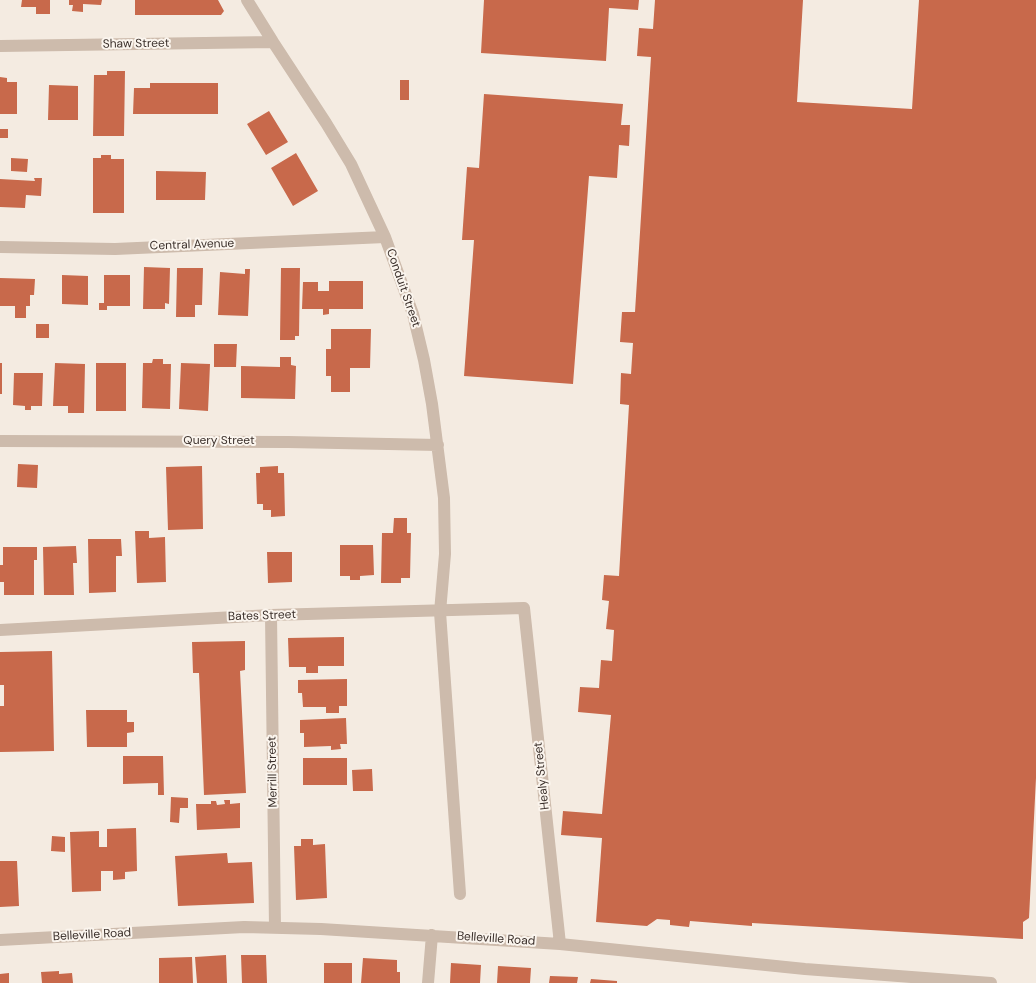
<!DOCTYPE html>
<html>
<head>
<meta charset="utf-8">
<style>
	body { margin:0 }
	canvas { display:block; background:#f4ebe1 }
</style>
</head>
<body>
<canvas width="1036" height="983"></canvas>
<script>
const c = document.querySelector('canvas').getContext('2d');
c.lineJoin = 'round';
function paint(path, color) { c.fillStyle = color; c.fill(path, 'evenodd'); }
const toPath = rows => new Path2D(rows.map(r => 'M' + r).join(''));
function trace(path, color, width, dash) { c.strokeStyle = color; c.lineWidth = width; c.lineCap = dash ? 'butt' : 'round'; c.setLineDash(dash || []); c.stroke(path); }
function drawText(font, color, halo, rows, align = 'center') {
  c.font = font + ' "DM Sans",sans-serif'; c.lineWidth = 4; c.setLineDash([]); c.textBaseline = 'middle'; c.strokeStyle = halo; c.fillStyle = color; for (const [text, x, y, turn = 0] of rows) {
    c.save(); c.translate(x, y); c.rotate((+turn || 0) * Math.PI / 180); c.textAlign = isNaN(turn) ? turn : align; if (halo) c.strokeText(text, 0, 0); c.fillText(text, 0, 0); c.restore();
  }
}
paint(toPath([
	[22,0,50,0,50,14,36,14,36,7,21,7],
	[69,0,102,0,101,5,83,4,83,12,72,11,73,5,69,5],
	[135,0,218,0,224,11,221,15,135,15],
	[484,0,639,0,638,10,609,8,606,61,481,53],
	[655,0,803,0,797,102,912,109,919,0,1036,0,1036,778,1029,918,1023,922,1023,939,752,923,752,926,690,921,689,927,670,925,670,920,657,919,647,926,596,922,602,838,561,835,563,811,602,814,611,715,578,712,580,687,599,688,601,660,612,661,614,630,606,629,609,601,602,600,604,575,619,576,629,405,620,404,621,373,631,374,633,343,620,342,622,312,635,312,651,57,637,56,639,28,653,29],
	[107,71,125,71,124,136,93,136,94,75,107,75],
	[0,77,7,78,7,82,17,82,17,114,0,114],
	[400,80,409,80,409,100,400,100],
	[150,83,218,83,218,114,133,114,134,88,150,88],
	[49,85,78,86,78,120,48,120],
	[484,94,623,104,621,125,630,125,629,146,619,145,617,178,589,176,573,384,464,376,474,240,462,240,467,167,479,168],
	[269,111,288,142,266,155,247,124],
	[0,129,8,129,8,138,0,138],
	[296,153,318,191,293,206,271,168],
	[101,155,111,155,111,159,124,159,124,213,93,213,93,158,101,158],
	[11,158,28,159,27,172,11,171],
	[156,171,206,172,205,200,156,200],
	[34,178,42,178,41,196,26,195,25,208,0,207,0,179,35,181],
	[144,267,170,268,169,304,165,303,165,309,143,309],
	[177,268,203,268,202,305,195,305,195,317,176,317],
	[281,268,300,268,299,336,295,336,295,340,280,340],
	[245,269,250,269,248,316,218,315,220,272,245,274],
	[62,275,88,276,88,305,62,304],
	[104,275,130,275,130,306,107,306,107,310,99,310,99,303,104,303],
	[0,278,35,279,34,295,30,295,30,306,26,306,26,318,15,318,15,306,0,306],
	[329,281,363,281,363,309,329,309,329,314,323,315,323,309,302,309,303,282,318,282,318,291,329,291],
	[36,324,49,324,49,338,36,338],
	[331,329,371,329,370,368,350,368,350,392,331,392,331,376,326,376,326,349,331,349],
	[214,344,237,344,236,367,214,367],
	[280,357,291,357,291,365,296,366,295,399,241,398,241,366,280,367],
	[153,359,163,359,163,364,171,364,170,409,142,408,143,363,152,363],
	[0,363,2,363,2,394,0,394],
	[55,363,85,364,84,413,68,413,68,406,53,406],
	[96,363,126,363,126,411,96,411],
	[181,363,210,364,208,411,179,409],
	[14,373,43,373,42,406,31,406,31,410,25,410,25,406,13,405],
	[18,464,38,465,37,488,17,487],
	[202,466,203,529,168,530,166,467],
	[278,466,278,473,284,473,285,516,271,517,271,510,263,510,263,504,257,504,256,473,260,473,260,467],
	[394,518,407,518,407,533,411,533,410,578,401,578,401,583,381,583,382,533,393,533],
	[135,531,149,531,149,538,165,537,166,582,137,583],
	[88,539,121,539,122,556,116,556,116,592,89,593],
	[340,545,373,545,374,575,360,576,360,580,350,580,350,576,340,576],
	[76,546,77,563,73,563,74,595,44,595,43,547],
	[3,547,37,547,37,560,34,560,34,595,4,595,4,582,0,582,0,565,3,565],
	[267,552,292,552,292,582,268,583],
	[344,637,344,666,318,666,318,673,306,673,306,667,289,667,288,638],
	[245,641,245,670,240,671,246,793,204,795,199,673,193,673,192,642],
	[52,651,54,751,0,752,0,706,4,706,4,685,0,685,0,652],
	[347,679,347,706,339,706,339,713,326,713,326,707,303,707,302,693,298,693,298,680],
	[86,710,127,710,127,722,134,722,134,732,127,733,127,747,87,747],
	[346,718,347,744,340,744,341,749,331,750,331,746,304,747,304,733,300,733,300,720],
	[123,756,163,756,164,795,158,795,158,783,123,784],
	[303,758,347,758,347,785,303,785],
	[372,769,373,791,353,791,352,770],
	[171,797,188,798,188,808,180,808,179,823,170,822],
	[224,800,230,800,230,804,240,803,240,828,197,830,196,804,211,804,211,801,216,801,217,805,225,804],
	[136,828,137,871,125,872,125,879,113,880,113,871,101,871,101,891,72,892,70,832,99,831,99,847,107,847,107,829],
	[52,836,65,837,65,852,51,851],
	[301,839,313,839,313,845,325,844,327,898,296,900,294,846,301,846],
	[227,853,228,863,252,862,254,903,178,906,175,856],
	[0,861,17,861,19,906,0,907],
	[226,955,227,983,197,983,195,957],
	[241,955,266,955,267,983,242,983],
	[192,957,193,983,159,983,159,958],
	[363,958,397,960,397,972,400,972,400,983,361,983],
	[324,963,352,963,352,983,324,983],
	[451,963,481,965,480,983,450,983],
	[498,966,531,968,530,983,497,983],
	[59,971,59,974,72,973,73,983,42,983,41,972],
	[9,973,9,983,0,983,0,974],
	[550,976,578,977,577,983,549,983],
	[591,979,617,981,617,983,590,983]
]), '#c8694b');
trace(toPath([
	[440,612,460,894]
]), '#cdbbac', 12);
trace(toPath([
	[247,0,273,42,326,123,351,164,385,237,413,314,424,360,432,404,444,498,445,554,440,612],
	[0,46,273,42],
	[0,247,115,249,385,237],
	[0,441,288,442,438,445],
	[271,615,275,928],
	[0,630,271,615,524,608,560,944],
	[0,940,244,927,321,929,560,944,805,969,991,983],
	[428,983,432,935]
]), '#cdbbac', 12);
drawText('12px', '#3b302b', '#fbf5ee', [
	["Shaw Street",136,44,-1],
	["Central Avenue",192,245,-2],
	["Conduit Street",403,288,71],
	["Query Street",219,441],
	["Bates Street",262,616,-2],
	["Merrill Street",273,772,-91],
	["Healy Street",542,776,-96],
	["Belleville Road",92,935,-3],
	["Belleville Road",496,939,4]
]);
</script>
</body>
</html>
